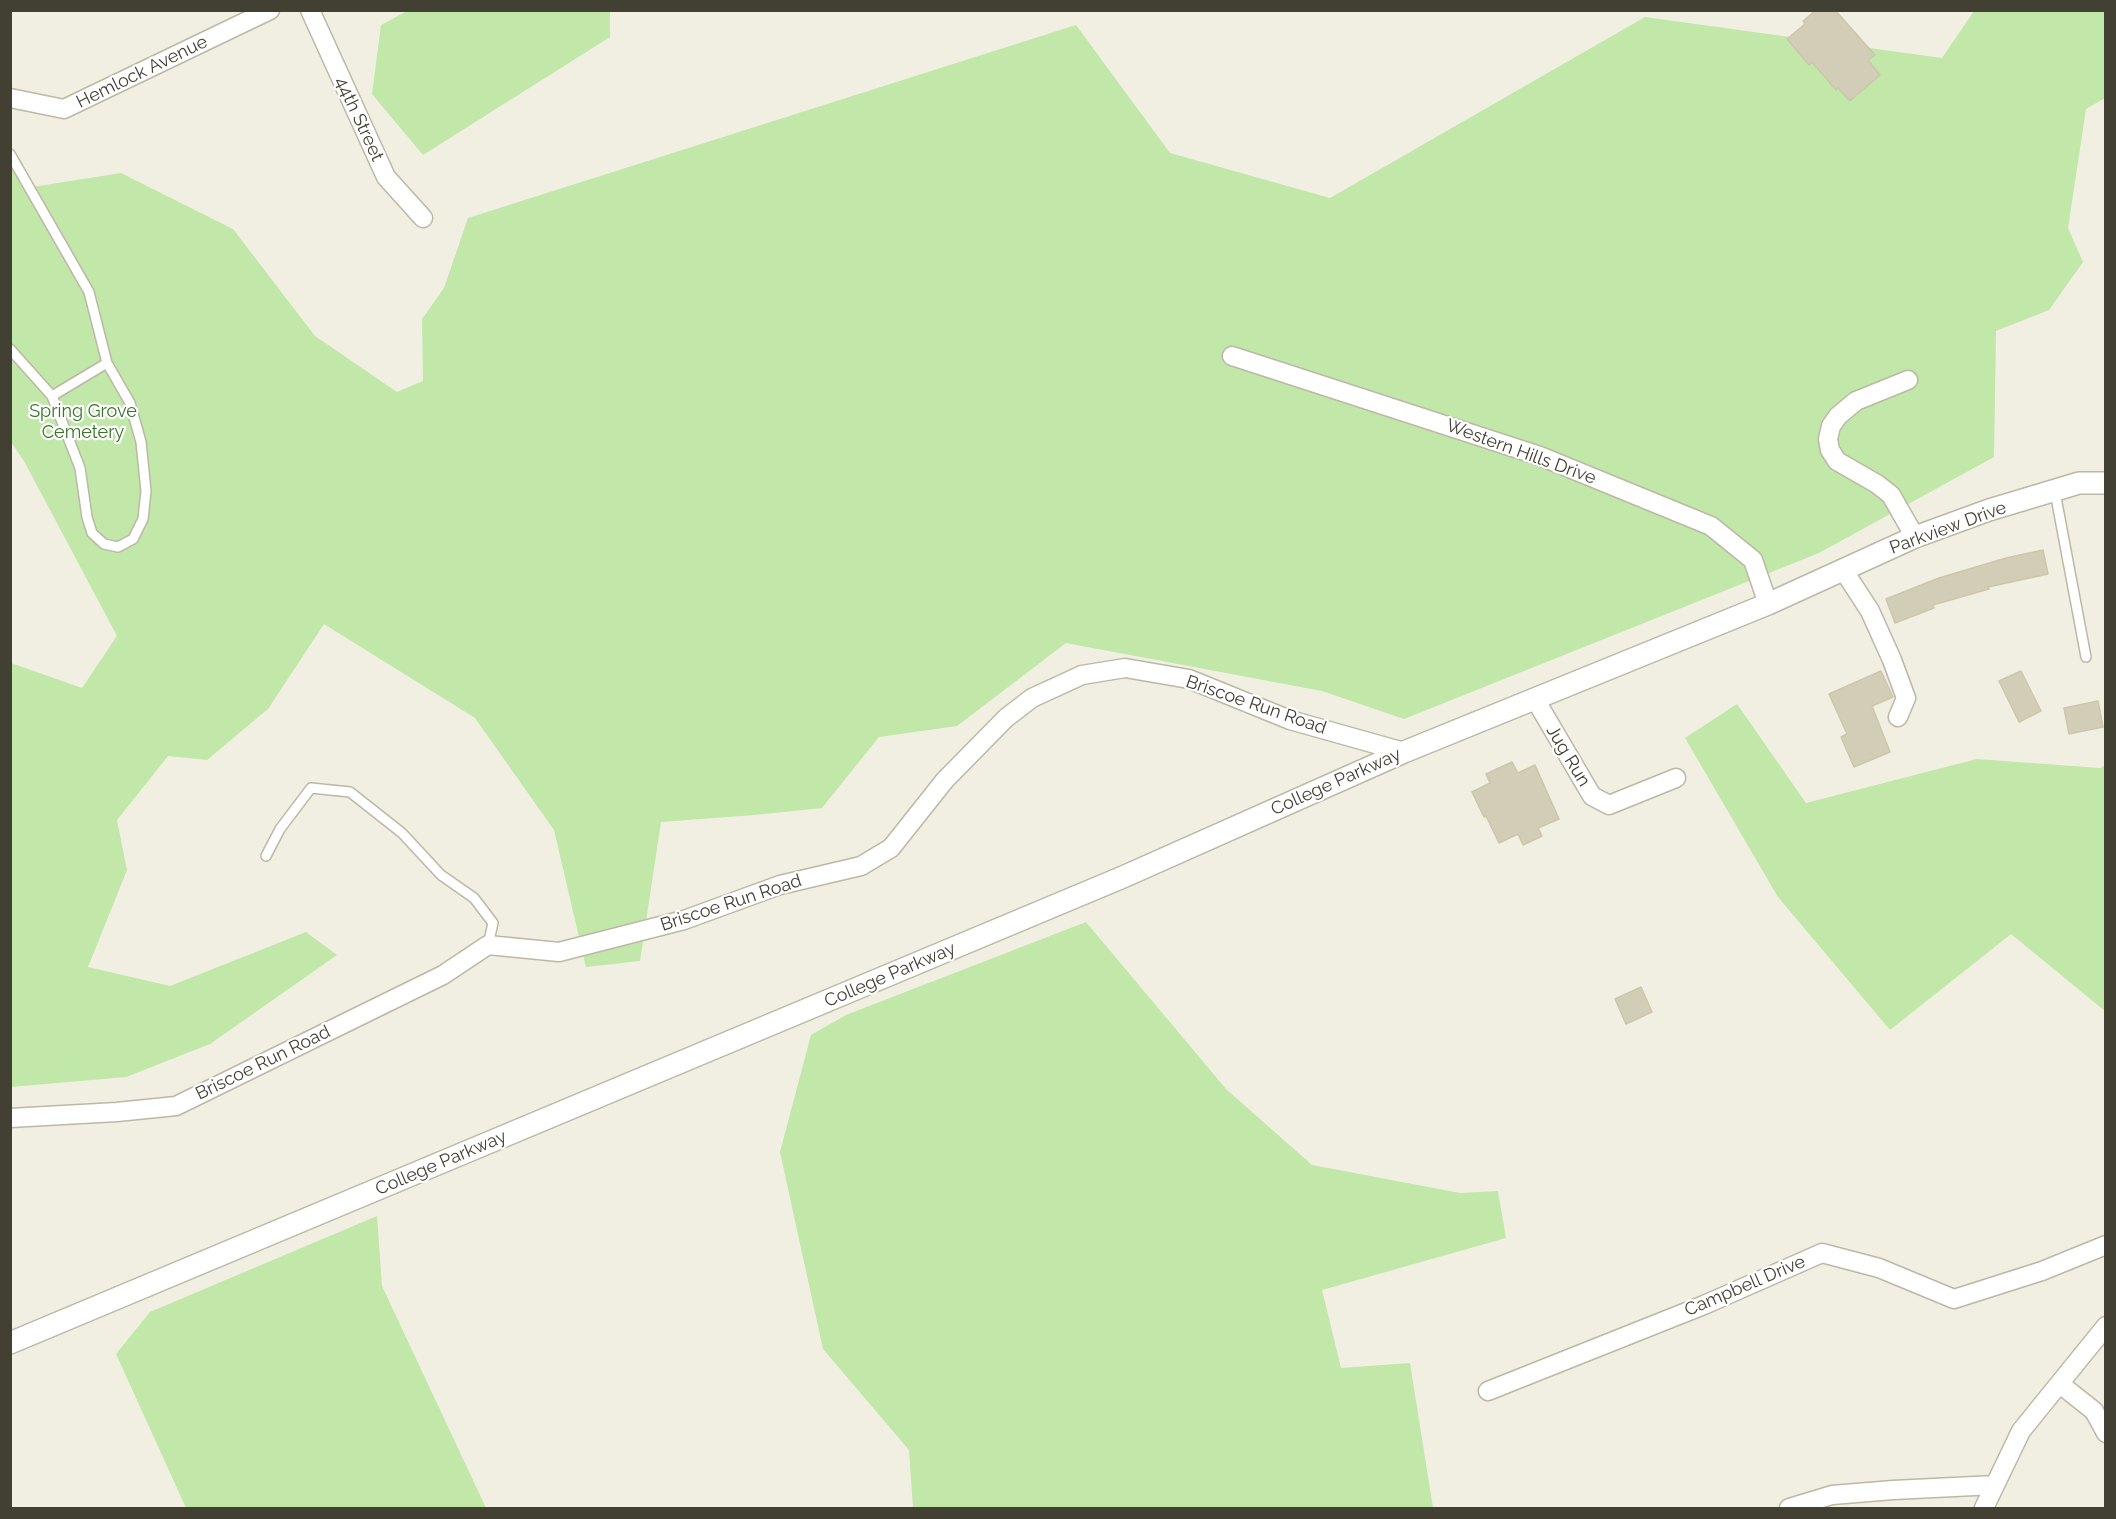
<!DOCTYPE html>
<html>
<head>
<meta charset="utf-8">
<style>
	body { margin:0 }
	#map { position:relative; width:2116px; height:1519px; overflow:hidden; background:#f1efe2; font-family:Raleway,sans-serif }
	canvas { display:block }
	.frame { position:absolute; inset:0; border:12px solid #423f33; pointer-events:none }
</style>
</head>
<body>
<div id="map">
<canvas width="2116" height="1519"></canvas>
<div class="frame"></div>
</div>
<script>
const c = document.querySelector('canvas').getContext('2d');
c.lineJoin = 'round';
function paint(path, color) { c.fillStyle = color; c.fill(path, 'evenodd'); }
const toPath = rows => new Path2D(rows.map(r => 'M' + r).join(''));
function trace(path, color, width, dash) { c.strokeStyle = color; c.lineWidth = width; c.lineCap = dash ? 'butt' : 'round'; c.setLineDash(dash || []); c.stroke(path); }
function drawText(font, color, halo, rows, align = 'center') {
  c.font = font + ' Raleway,sans-serif'; c.lineWidth = 4.5; c.setLineDash([]); c.textBaseline = 'middle'; c.strokeStyle = halo; c.fillStyle = color; for (const [text, x, y, turn = 0] of rows) {
    c.save(); c.translate(x, y); c.rotate((+turn || 0) * Math.PI / 180); c.textAlign = isNaN(turn) ? turn : align; if (halo) c.strokeText(text, 0, 0); c.fillText(text, 0, 0); c.restore();
  }
}
paint(toPath([
	[407,11,610,11,610,37,423,155,372,94,381,25],
	[1974,11,2105,11,2105,98,2086,109,2068,228,2083,262,2049,310,1996,331,1994,457,1819,553,1404,719,1322,691,1066,643,957,726,879,737,822,808,754,815,661,822,640,961,586,967,554,830,475,718,324,624,268,709,207,760,168,756,117,820,127,870,88,967,170,986,306,932,337,955,210,1044,126,1077,11,1087,11,663,82,688,117,636,24,461,11,442,10,156,28,190,102,308,32,187,121,173,233,229,315,336,397,392,423,381,422,319,444,288,468,218,1076,25,1170,153,1330,198,1645,17,1942,58],
	[1737,704,1806,803,1977,759,2100,768,2105,765,2105,1011,2011,934,1890,1030,1778,897,1685,738],
	[1086,922,1226,1089,1312,1165,1460,1193,1498,1191,1506,1238,1322,1290,1341,1368,1410,1363,1433,1508,913,1508,909,1450,823,1349,780,1152,811,1035,846,1015],
	[377,1216,382,1286,486,1508,186,1508,116,1354,150,1312]
]), '#c1e7a9');
const building = toPath([
	[1816,10,1835,10,1875,55,1868,60,1880,75,1850,101,1838,88,1836,90,1812,62,1809,65,1787,39,1805,24,1803,21,1816,10],
	[2043,550,2048,574,1988,587,1989,589,1933,605,1934,608,1895,623,1886,599,1939,578,2006,558,2043,550],
	[1881,671,1893,697,1872,706,1890,752,1854,767,1841,737,1847,734,1829,694,1881,671],
	[2021,671,2041,711,2019,722,1999,681,2021,671],
	[2098,701,2103,727,2069,734,2064,708,2098,701],
	[1512,762,1518,773,1535,765,1559,819,1538,828,1542,836,1523,845,1518,834,1499,843,1486,816,1484,817,1472,792,1490,783,1486,774,1512,762],
	[1641,987,1652,1012,1626,1024,1615,999,1641,987]
]);
paint(building, '#d2cdb7');
trace(building, '#cdc6ab', 1.5);
const service = toPath([
	[10,154,89,292,107,363,130,403,141,442,146,491,143,519,133,539,118,547,104,544,92,533,87,517,80,468,52,396,10,349],
	[52,396,107,363],
	[2055,492,2086,657],
	[266,856,280,829,311,788,350,792,402,833,441,875,474,898,493,923,488,945]
]);
const minor = toPath([
	[310,10,386,177,423,218],
	[10,98,64,109,270,10],
	[1232,356,1540,456,1711,526,1753,560,1768,604],
	[1908,380,1856,401,1838,416,1831,426,1828,439,1830,450,1837,461,1877,484,1891,495,1915,537],
	[1844,571,1870,611,1892,660,1906,698,1898,717],
	[1535,699,1592,796,1609,805,1676,778],
	[10,1118,117,1112,176,1106,443,975,488,945,559,952,684,920,780,885,861,866,891,848,945,780,1006,718,1032,698,1082,675,1125,668,1189,679,1290,720,1404,752],
	[2060,1384,2094,1411,2106,1433],
	[1488,1391,1704,1305,1822,1253,1879,1268,1954,1299,2042,1271,2106,1245],
	[1789,1508,1832,1495,1893,1490,1995,1485],
	[1984,1508,2021,1431,2106,1326]
]);
const tertiary = toPath([
	[10,1343,1123,877,1404,752,1768,604,1915,537,1989,510,2079,483,2106,483]
]);
trace(service, '#bcb8a5', 12);
trace(minor, '#bcb8a5', 21);
trace(tertiary, '#bcb8a5', 24);
trace(service, '#fff', 9);
trace(minor, '#fff', 18);
trace(tertiary, '#fff', 21);
drawText('18px', '#423f33', '#fff', [
	["Hemlock Avenue",142,72,-26],
	["44th Street",359,119,65],
	["Western Hills Drive",1521,452,20],
	["Parkview Drive",1948,528,-20],
	["Briscoe Run Road",1256,705,19],
	["Jug Run",1568,756,59],
	["College Parkway",1336,782,-24],
	["Briscoe Run Road",731,903,-18],
	["College Parkway",890,975,-23],
	["Briscoe Run Road",263,1063,-26],
	["College Parkway",441,1163,-23],
	["Campbell Drive",1745,1286,-23]
]);
drawText('18px', '#367426', '#fff', [
	["Spring Grove",83,412],
	["Cemetery",83,433]
]);
</script>
</body>
</html>
